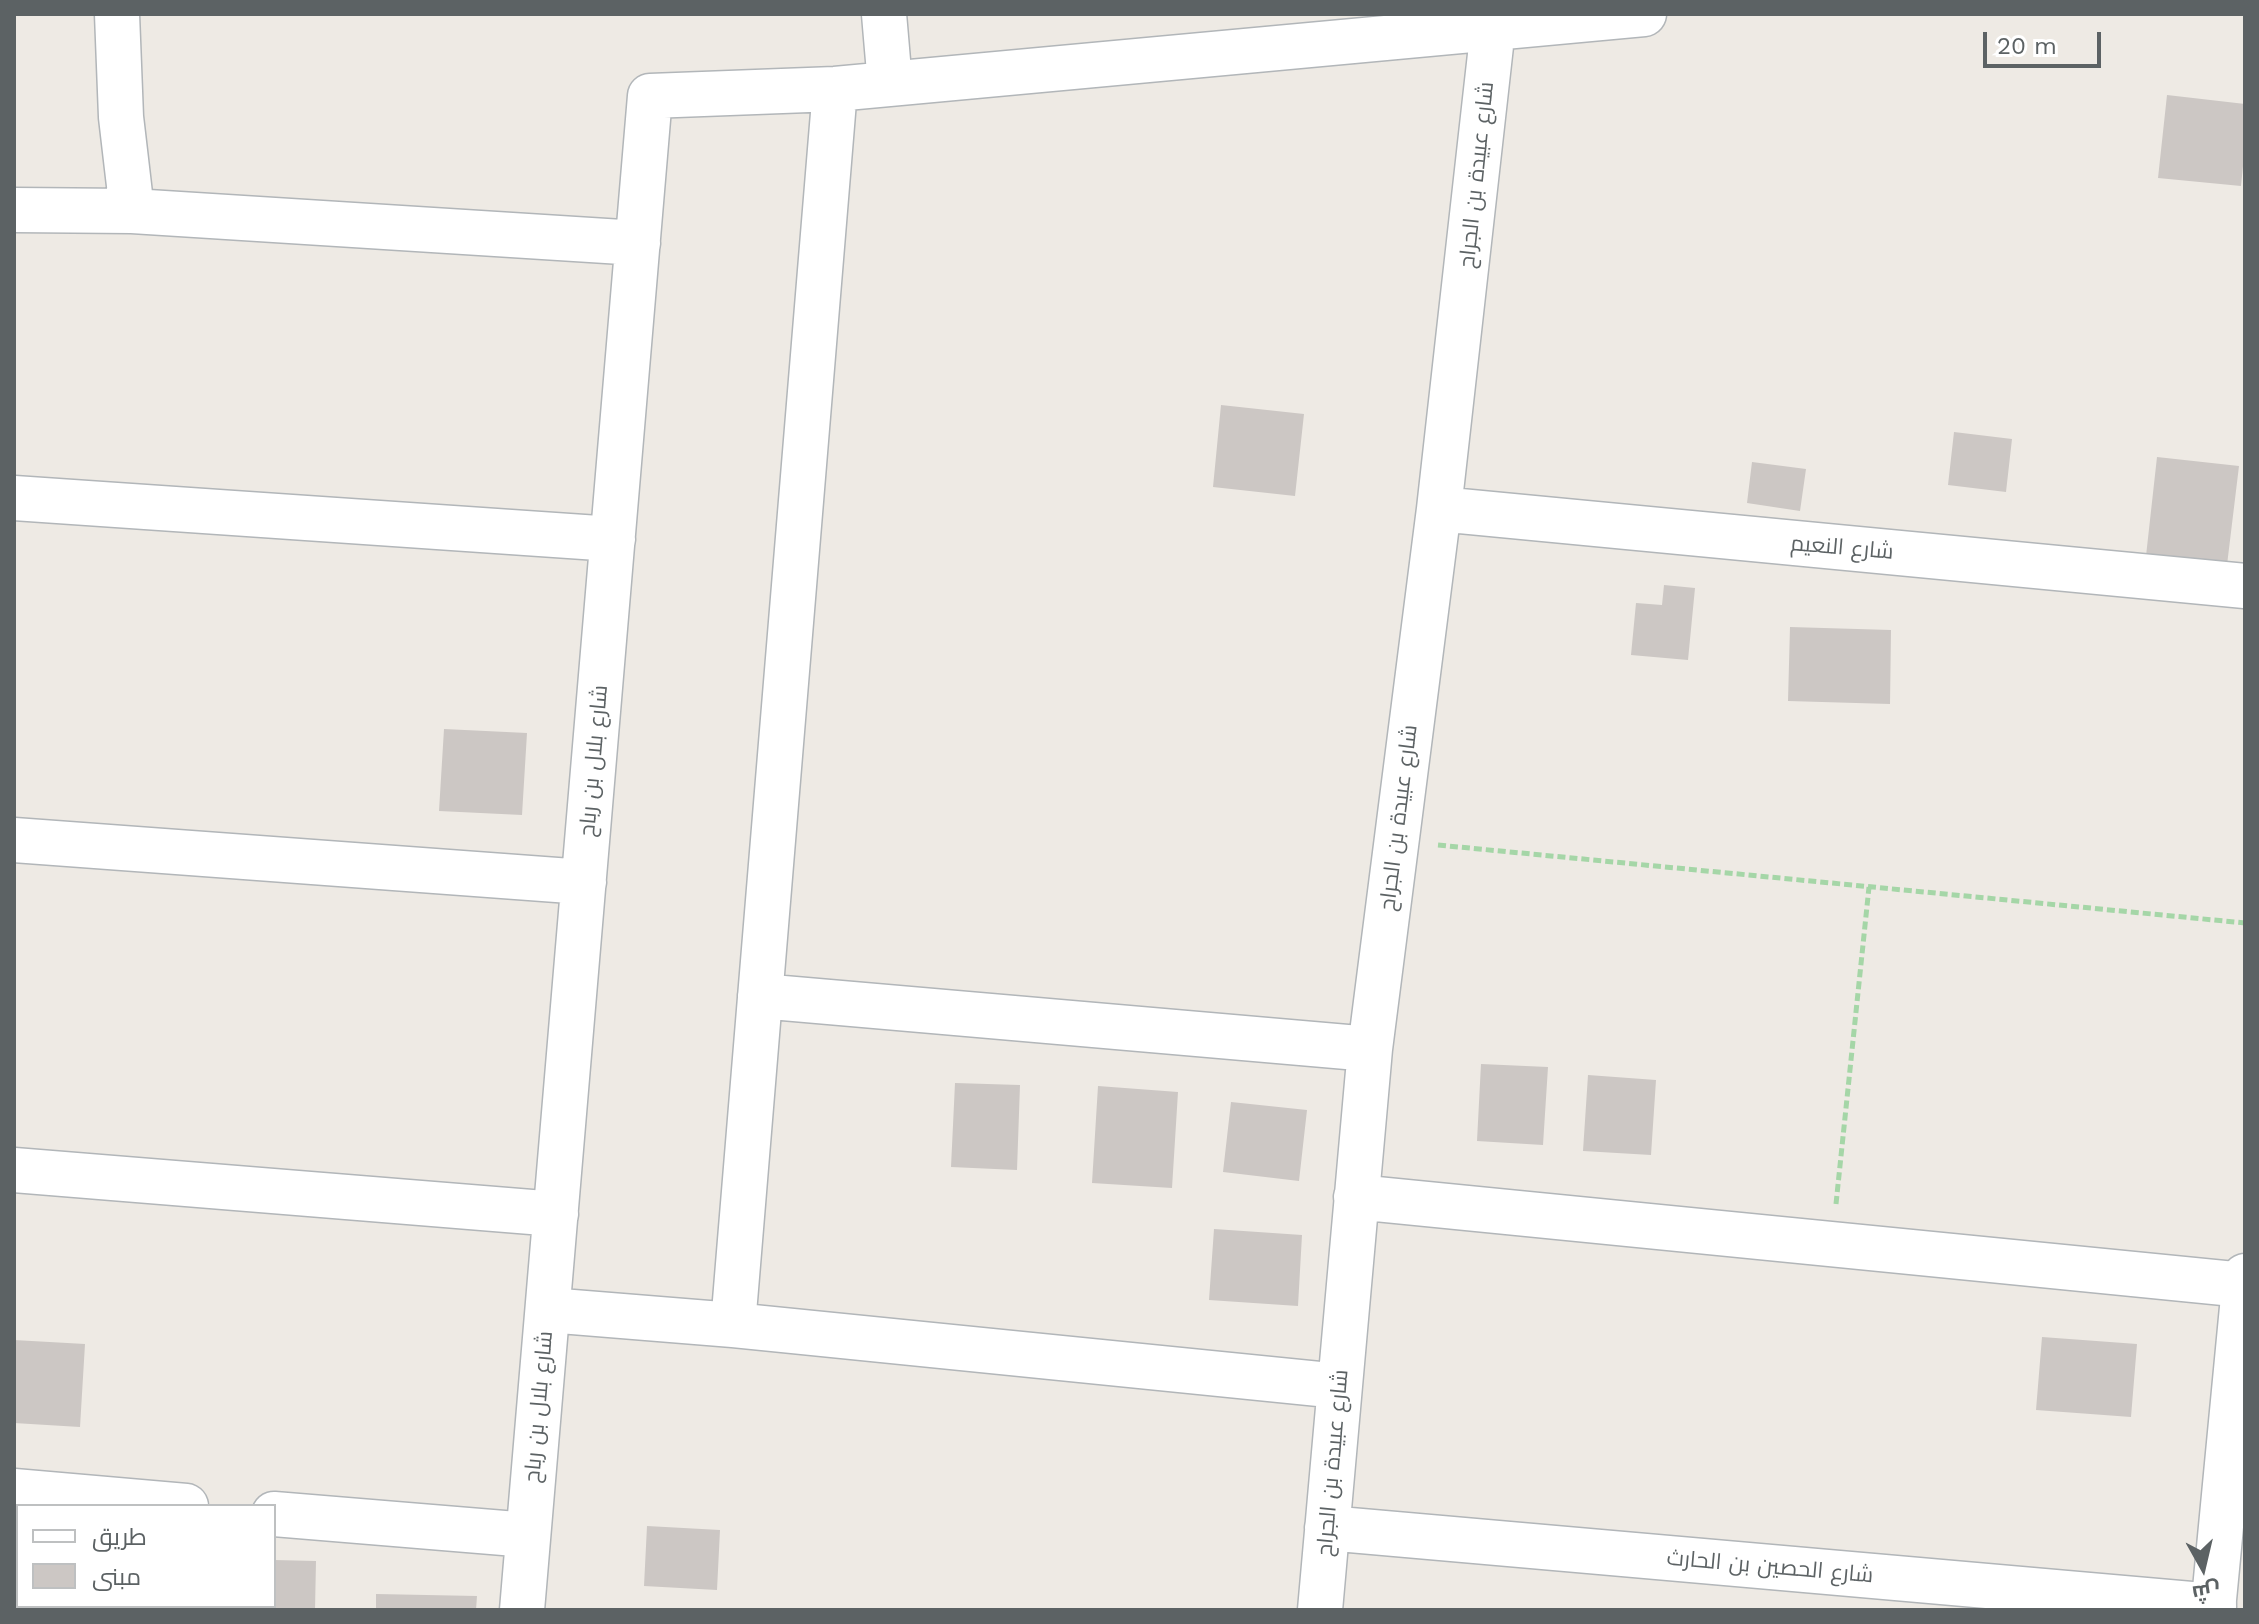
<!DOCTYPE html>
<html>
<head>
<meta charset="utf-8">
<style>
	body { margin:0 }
	#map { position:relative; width:2259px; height:1624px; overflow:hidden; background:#eeeae4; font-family:"Work Sans",Cairo,sans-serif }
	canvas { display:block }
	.frame { position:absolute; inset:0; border:16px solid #5c6264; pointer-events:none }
	.legend { position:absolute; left:16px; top:1504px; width:260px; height:104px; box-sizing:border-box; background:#fff; border:2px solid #bec0c1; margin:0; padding:10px 14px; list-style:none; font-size:24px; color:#5c6264 }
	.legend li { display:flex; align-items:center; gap:16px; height:40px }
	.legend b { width:40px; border:2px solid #bec0c1 }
	.north { position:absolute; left:2163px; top:1528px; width:80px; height:80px; -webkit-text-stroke:6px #fff; paint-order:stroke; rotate:172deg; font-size:22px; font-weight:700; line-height:32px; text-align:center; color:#5c6264 }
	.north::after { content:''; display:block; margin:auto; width:28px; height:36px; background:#5c6264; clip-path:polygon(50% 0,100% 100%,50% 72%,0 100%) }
	.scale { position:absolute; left:1983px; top:32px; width:118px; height:36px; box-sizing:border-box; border:4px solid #5c6264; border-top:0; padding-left:10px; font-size:24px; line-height:28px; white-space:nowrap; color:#5c6264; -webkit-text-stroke:6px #fff; paint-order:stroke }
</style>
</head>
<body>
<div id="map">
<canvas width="2259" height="1624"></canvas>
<div class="frame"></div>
<ul class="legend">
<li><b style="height:10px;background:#fff"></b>طريق</li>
<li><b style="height:22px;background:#ccc7c4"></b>مبنى</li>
</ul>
<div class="north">ش</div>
<div class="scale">20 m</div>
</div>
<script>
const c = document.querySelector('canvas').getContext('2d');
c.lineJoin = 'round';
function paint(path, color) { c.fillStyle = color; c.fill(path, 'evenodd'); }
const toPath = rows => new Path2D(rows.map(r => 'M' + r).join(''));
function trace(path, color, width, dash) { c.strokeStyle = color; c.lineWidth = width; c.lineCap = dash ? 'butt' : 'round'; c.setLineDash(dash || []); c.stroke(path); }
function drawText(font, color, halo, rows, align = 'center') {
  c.font = font + ' "Work Sans",Cairo,sans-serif'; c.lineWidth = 8; c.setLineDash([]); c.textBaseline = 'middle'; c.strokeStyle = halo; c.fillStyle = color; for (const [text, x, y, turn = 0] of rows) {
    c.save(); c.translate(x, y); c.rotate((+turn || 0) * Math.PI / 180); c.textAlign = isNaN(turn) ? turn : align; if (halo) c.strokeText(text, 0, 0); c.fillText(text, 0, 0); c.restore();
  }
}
paint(toPath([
	[2167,95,2245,104,2245,146,2241,186,2158,178],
	[1221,405,1304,414,1295,496,1213,487],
	[1954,432,2012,439,2006,492,1948,485],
	[2157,457,2239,466,2227,565,2146,556],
	[1752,462,1806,469,1800,511,1747,503],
	[1664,585,1695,588,1688,660,1631,655,1636,603,1662,605],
	[1790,627,1891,630,1890,704,1788,701],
	[444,729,527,733,522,815,439,811],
	[1481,1064,1548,1067,1543,1145,1477,1141],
	[1588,1075,1656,1080,1651,1155,1583,1151],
	[955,1083,1020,1085,1017,1170,951,1167],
	[1098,1086,1178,1092,1172,1188,1092,1183],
	[1231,1102,1307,1110,1299,1181,1223,1172],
	[1214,1229,1302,1235,1298,1306,1209,1300],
	[2042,1337,2137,1344,2131,1417,2036,1410],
	[14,1340,85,1344,80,1427,14,1423],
	[647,1526,720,1530,717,1590,644,1586],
	[14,1552,18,1552,18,1606,58,1606,57,1610,14,1610],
	[274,1560,316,1561,315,1610,214,1610,214,1606,274,1606],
	[376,1594,477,1596,476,1610,376,1610]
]), '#ccc7c4');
const minor = toPath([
	[884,14,890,84],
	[14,210,132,211,121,117,117,14],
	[132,211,638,243],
	[14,498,613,539],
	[1439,509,2245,586],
	[14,840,584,882],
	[760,996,1370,1049],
	[14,1170,556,1214],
	[1356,1197,2244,1285],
	[548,1310,733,1325,1339,1386],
	[733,1325,835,89],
	[14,1491,186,1506],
	[274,1514,528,1535],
	[1327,1528,2214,1606],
	[522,1610,650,96,835,89,1644,14],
	[1320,1610,1370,1049,1439,509,1493,28]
]);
const tertiary = toPath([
	[2213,1610,2245,1276]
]);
trace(minor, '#b2b6b9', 47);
trace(tertiary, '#b2b6b9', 47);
trace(toPath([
	[1438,845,2245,923],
	[1836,1204,1869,887]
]), '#a5d6a7', 5, [8, 4]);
trace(minor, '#fff', 44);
trace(tertiary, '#fff', 44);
drawText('22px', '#5c6264', '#fff', [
	["شارع عبيدة بن الجراح",1477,175,-84],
	["شارع النعيم",1842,548,5],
	["شارع بلال بن رباح",594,761,-85],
	["شارع عبيدة بن الجراح",1399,818,-83],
	["شارع بلال بن رباح",539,1407,-85],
	["شارع عبيدة بن الجراح",1333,1463,-85],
	["شارع الحصين بن الحارث",1770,1567,5]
]);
</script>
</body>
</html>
